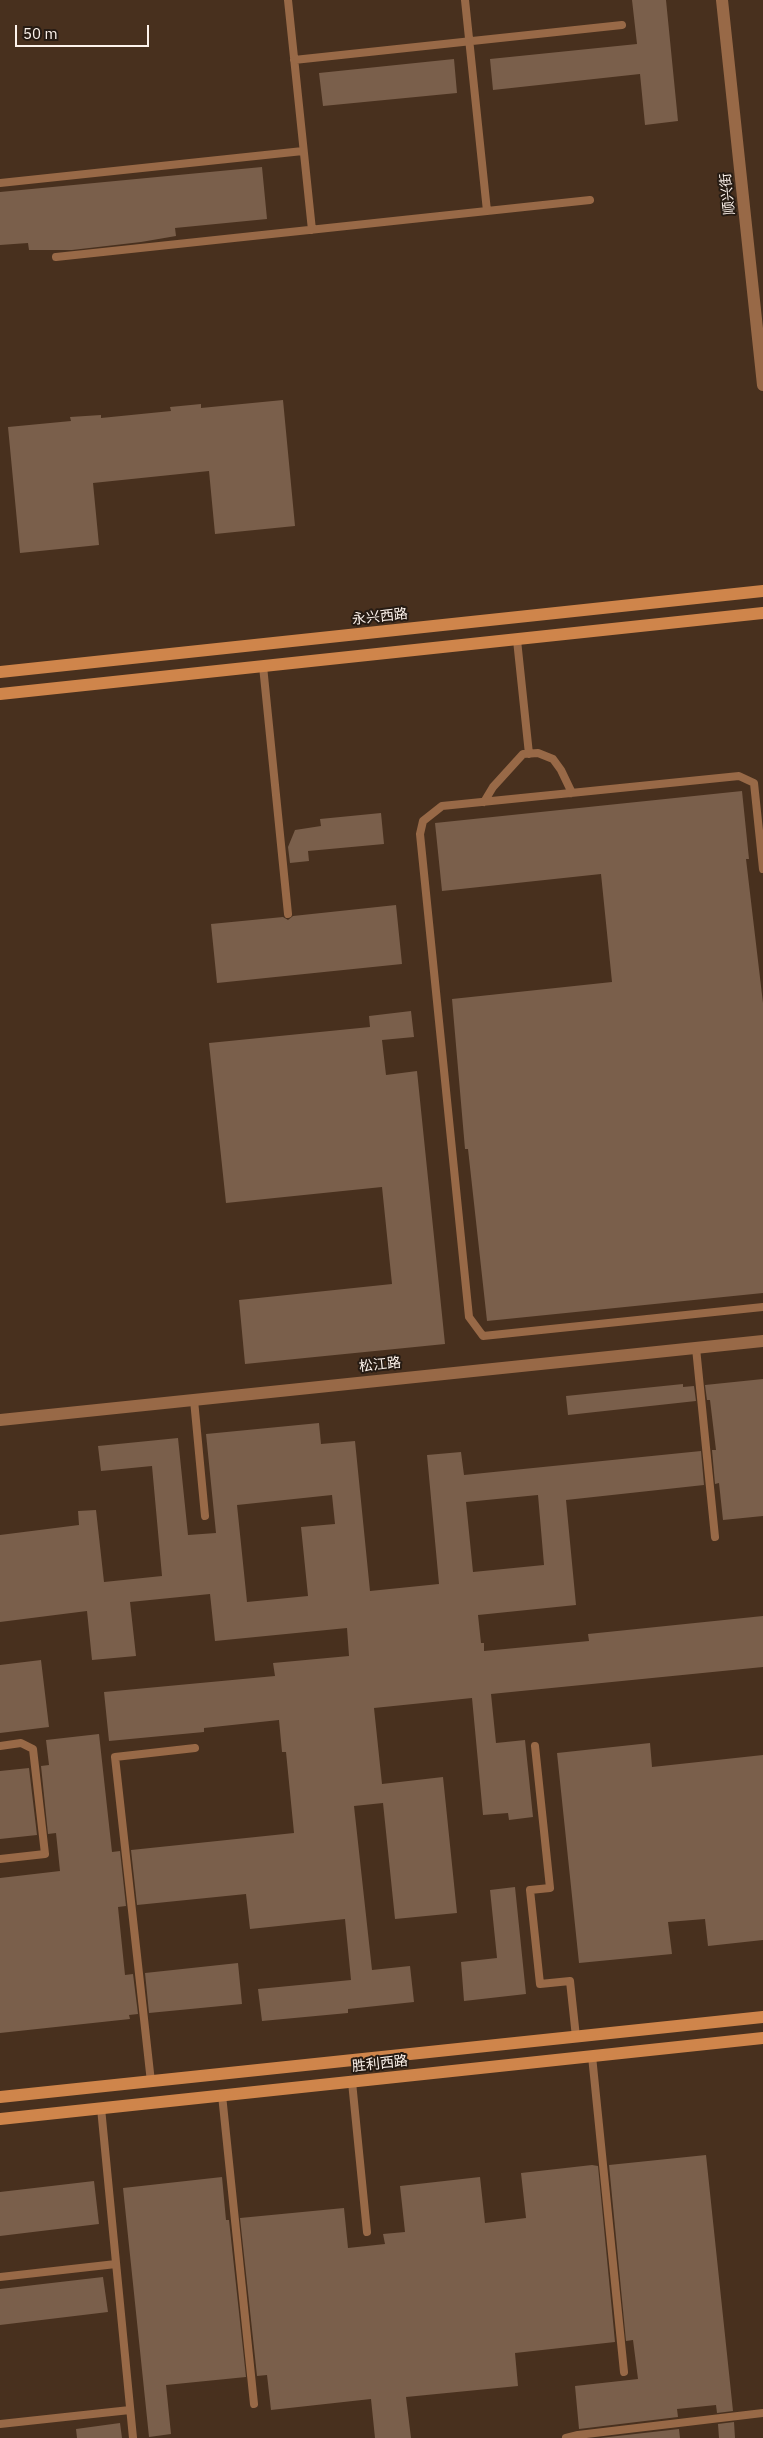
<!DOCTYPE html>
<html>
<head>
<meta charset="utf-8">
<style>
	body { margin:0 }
	#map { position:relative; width:763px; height:2438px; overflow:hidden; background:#48301e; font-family:"IBM Plex Sans",sans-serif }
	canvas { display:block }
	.scale { position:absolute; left:15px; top:25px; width:134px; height:22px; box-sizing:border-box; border:2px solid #fdf3ec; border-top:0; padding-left:6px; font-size:15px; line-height:18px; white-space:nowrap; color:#fdf3ec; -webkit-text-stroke:4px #261b13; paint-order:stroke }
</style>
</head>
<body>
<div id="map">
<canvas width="763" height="2438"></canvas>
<div class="scale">50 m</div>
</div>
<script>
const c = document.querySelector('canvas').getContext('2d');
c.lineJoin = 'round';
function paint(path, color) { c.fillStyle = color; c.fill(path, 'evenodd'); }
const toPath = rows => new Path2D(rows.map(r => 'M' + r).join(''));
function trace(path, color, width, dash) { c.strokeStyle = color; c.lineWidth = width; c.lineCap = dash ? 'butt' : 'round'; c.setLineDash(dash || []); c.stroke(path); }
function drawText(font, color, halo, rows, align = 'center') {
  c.font = font + ' "IBM Plex Sans","Noto Sans SC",sans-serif'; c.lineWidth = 4; c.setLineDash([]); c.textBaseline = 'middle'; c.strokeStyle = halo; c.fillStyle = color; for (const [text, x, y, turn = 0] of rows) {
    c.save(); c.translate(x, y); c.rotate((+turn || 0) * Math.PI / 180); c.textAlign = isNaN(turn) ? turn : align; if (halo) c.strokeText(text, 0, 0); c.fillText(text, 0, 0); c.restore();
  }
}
paint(toPath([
	[632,0,666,0,678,121,645,125,640,74,493,90,490,59,637,44],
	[454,59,457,93,323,106,319,73],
	[262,167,267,219,175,228,176,236,141,242,72,250,29,250,28,243,0,245,0,192],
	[283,400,295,526,215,534,209,471,93,483,99,545,20,553,8,427,71,421,70,417,101,415,101,418,171,411,170,407,201,404,201,408],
	[742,791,749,859,746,859,763,1003,763,1293,487,1321,468,1149,465,1149,452,999,612,982,601,874,442,891,435,823],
	[381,813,384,844,308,851,309,861,290,863,288,847,295,830,321,826,320,819],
	[396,905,402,964,217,983,211,924,283,917,288,920,293,916],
	[411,1011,414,1037,382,1040,386,1075,417,1071,445,1344,245,1364,239,1300,392,1284,382,1187,226,1203,209,1043,370,1027,369,1016],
	[763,1379,763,1516,723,1520,719,1483,715,1484,712,1450,716,1450,710,1400,707,1400,705,1385],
	[683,1384,683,1387,694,1386,696,1401,568,1415,566,1396],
	[319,1423,321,1444,355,1441,370,1591,439,1584,427,1455,461,1452,464,1475,701,1451,704,1485,566,1500,576,1605,478,1615,481,1643,484,1643,484,1651,589,1641,588,1634,763,1616,763,1667,491,1694,496,1743,525,1740,533,1817,509,1820,508,1813,483,1815,472,1698,374,1708,382,1784,443,1777,457,1913,395,1919,383,1803,354,1806,372,1970,410,1966,414,2002,348,2009,348,2013,262,2021,258,1989,351,1980,345,1919,250,1929,246,1894,137,1905,131,1850,294,1833,286,1752,282,1752,279,1720,204,1728,204,1732,109,1741,104,1692,275,1676,273,1663,349,1656,347,1628,215,1641,210,1594,130,1602,136,1656,92,1660,87,1611,0,1622,0,1535,79,1525,78,1511,96,1510,104,1582,162,1576,152,1466,101,1471,98,1446,178,1438,188,1535,216,1533,206,1434],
	[332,1495,335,1524,301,1527,308,1596,247,1602,237,1505],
	[538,1495,544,1565,473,1572,466,1502],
	[41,1660,49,1727,0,1733,0,1665],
	[99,1734,112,1852,120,1851,126,1906,118,1907,125,1975,133,1974,138,2014,129,2015,130,2019,0,2033,0,1878,60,1871,56,1833,48,1834,41,1766,49,1765,46,1740],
	[650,1743,652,1767,763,1755,763,1940,708,1946,705,1919,668,1922,672,1954,579,1963,557,1753],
	[29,1768,37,1835,0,1839,0,1771],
	[515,1887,526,1994,464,2001,461,1962,497,1958,490,1890],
	[238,1963,242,2004,149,2013,145,1973],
	[706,2155,733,2411,717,2413,716,2405,677,2409,678,2417,579,2429,575,2386,638,2379,633,2340,626,2341,609,2165],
	[592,2165,598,2166,615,2342,515,2353,518,2386,406,2397,411,2438,375,2438,371,2399,271,2410,267,2375,257,2376,240,2218,344,2208,348,2248,385,2244,383,2234,405,2232,400,2186,480,2177,485,2223,526,2218,521,2173],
	[222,2177,226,2220,229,2220,246,2377,166,2385,171,2434,149,2437,123,2188],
	[94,2181,99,2224,0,2236,0,2192],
	[103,2277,108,2312,0,2325,0,2289],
	[734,2422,735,2438,719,2438,718,2424],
	[120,2423,122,2438,77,2438,76,2429],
	[679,2429,680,2438,600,2438]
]), '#7a5f4b');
trace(toPath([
	[288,0,312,230],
	[465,0,487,211],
	[294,60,622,25],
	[0,183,303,151],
	[56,257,590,200],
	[517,640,529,754],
	[263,666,288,914],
	[484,802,493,787,523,754,538,753,553,759,561,770,572,793],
	[763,869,754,783,739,776,442,806,423,821,420,834,469,1317,483,1336,763,1307],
	[696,1348,715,1537],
	[194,1400,205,1516],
	[0,1746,21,1743,33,1749,45,1854,0,1859],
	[535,1746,550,1888,530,1890,540,1984,570,1981,576,2037],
	[592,2056,624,2372],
	[151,2082,115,1757,195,1748],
	[352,2082,367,2232],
	[222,2095,254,2404],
	[101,2108,133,2438],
	[0,2277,116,2264],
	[0,2424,130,2410],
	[566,2438,578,2435,763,2413]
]), '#986947', 8);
trace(toPath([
	[722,0,763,385],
	[0,1420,763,1341]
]), '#986947', 12);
trace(toPath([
	[0,672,763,591],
	[0,694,763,613],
	[0,2097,763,2017],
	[0,2119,763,2038]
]), '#cf854b', 12);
drawText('14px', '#fdf3ec', '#261b13', [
	["顺兴街",728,194,-96],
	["永兴西路",380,617,-6],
	["松江路",380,1365,-6],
	["胜利西路",380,2064,-6]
]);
</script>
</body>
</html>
